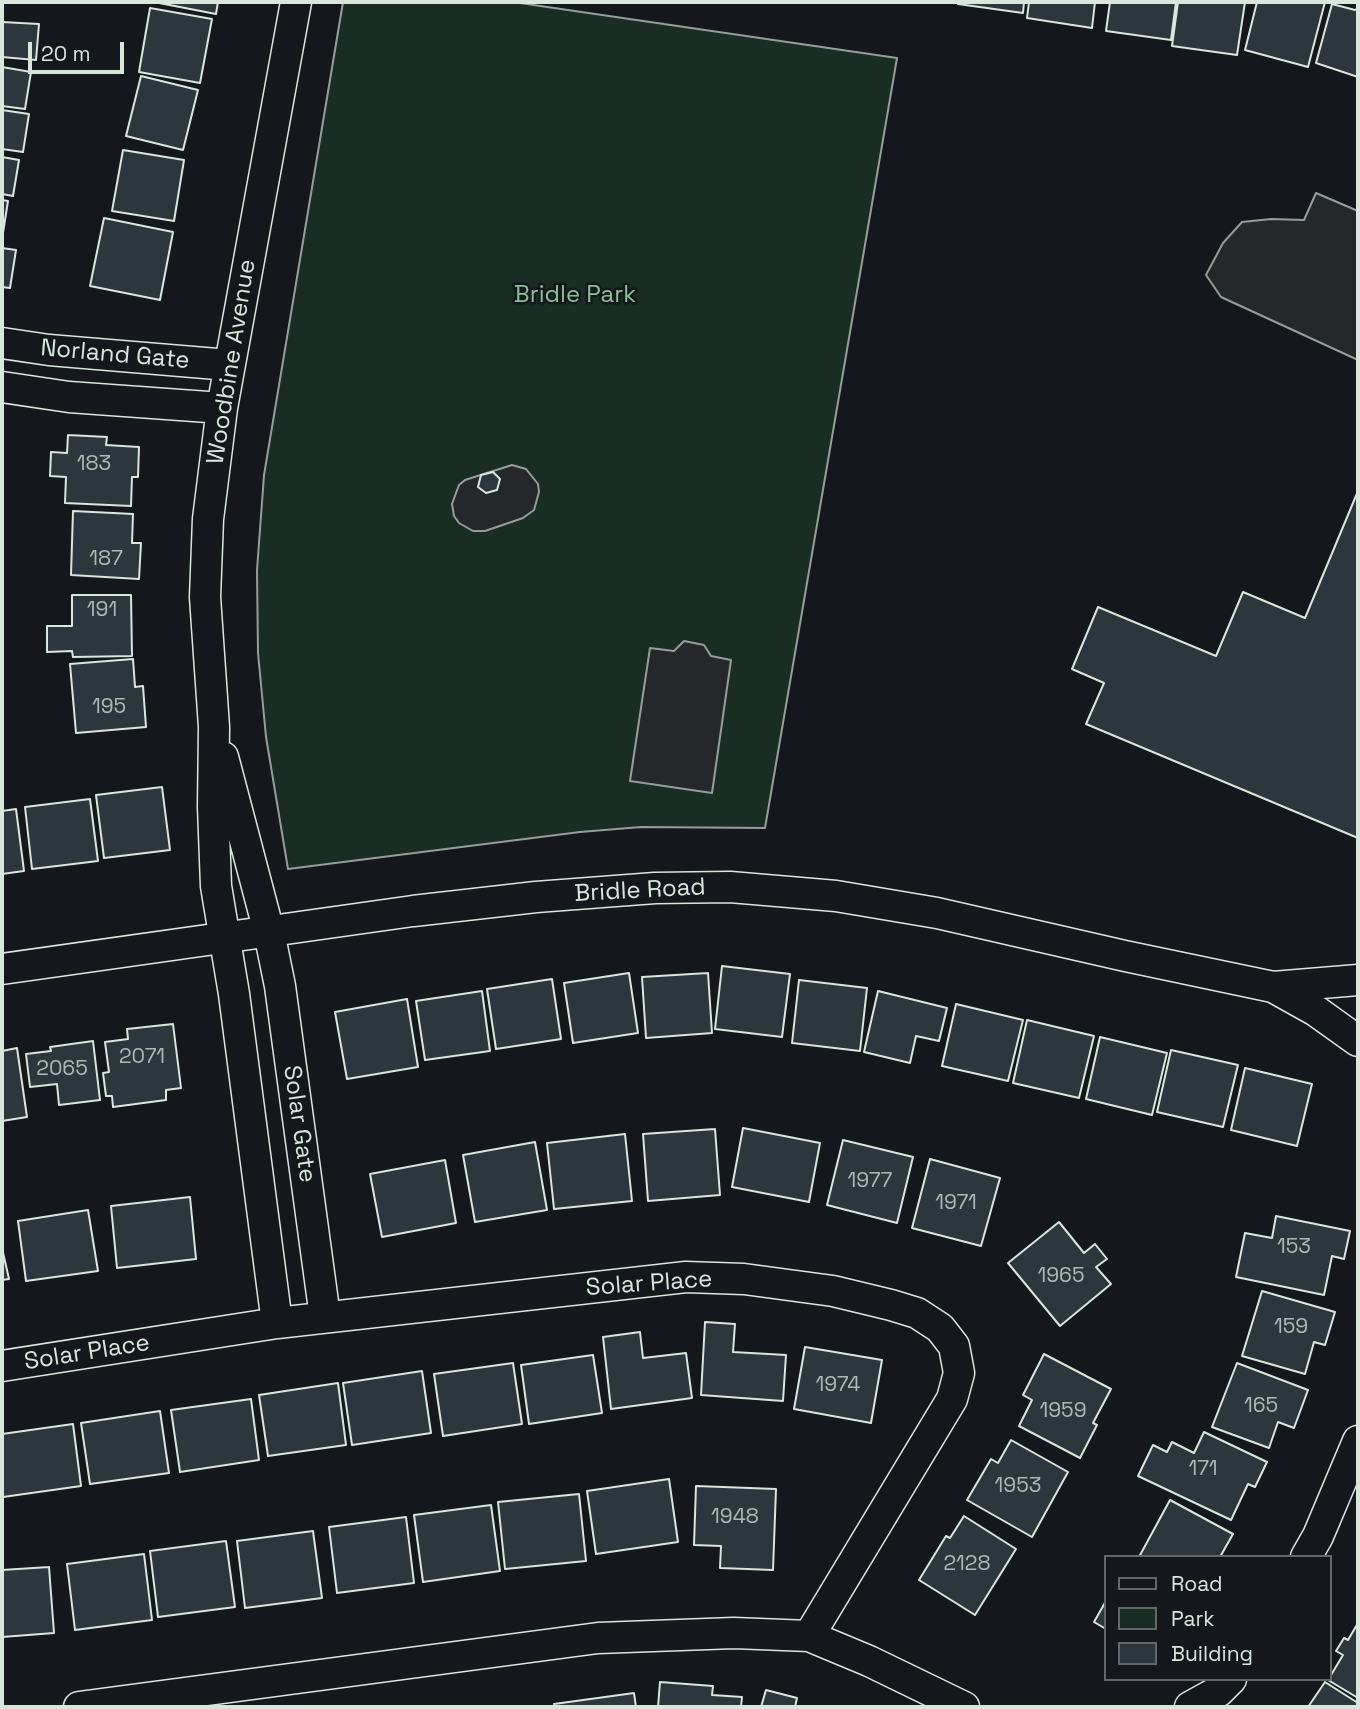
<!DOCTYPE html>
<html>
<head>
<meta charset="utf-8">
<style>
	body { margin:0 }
	#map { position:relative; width:1360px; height:1709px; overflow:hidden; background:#14181c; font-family:"Space Grotesk",sans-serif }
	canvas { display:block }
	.frame { position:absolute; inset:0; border:4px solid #d8e6dc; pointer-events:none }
	.legend { position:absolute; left:1104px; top:1555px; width:228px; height:126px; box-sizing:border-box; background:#14181c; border:2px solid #626a69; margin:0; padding:9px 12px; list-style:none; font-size:21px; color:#d8e6dc }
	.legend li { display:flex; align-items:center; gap:14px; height:35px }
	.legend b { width:35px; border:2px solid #626a69 }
	.scale { position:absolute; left:28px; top:42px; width:96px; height:32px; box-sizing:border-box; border:4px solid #d8e6dc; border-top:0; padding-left:9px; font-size:21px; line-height:24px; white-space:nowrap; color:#d8e6dc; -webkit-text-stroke:5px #14181c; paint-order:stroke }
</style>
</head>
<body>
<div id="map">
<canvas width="1360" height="1709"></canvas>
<div class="frame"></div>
<ul class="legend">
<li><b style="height:9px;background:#14181c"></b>Road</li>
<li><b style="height:19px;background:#1a2d24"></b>Park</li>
<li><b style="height:19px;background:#2c363c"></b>Building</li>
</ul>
<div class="scale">20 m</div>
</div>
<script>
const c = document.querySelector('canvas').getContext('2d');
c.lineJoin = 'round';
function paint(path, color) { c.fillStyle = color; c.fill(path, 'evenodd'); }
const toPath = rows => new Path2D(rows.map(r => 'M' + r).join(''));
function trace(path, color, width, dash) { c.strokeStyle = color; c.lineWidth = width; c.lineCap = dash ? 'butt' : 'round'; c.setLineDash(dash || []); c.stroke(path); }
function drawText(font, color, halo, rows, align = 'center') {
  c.font = font + ' "Space Grotesk",sans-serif'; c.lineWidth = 5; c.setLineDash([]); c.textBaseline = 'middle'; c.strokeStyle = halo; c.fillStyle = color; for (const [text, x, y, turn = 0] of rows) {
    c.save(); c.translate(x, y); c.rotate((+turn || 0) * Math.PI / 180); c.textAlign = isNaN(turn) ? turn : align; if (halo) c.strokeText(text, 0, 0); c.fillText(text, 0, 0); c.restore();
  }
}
const green = toPath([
	[343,2,513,2,897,58,765,828,641,827,580,832,288,869,266,737,258,653,257,570,264,475,343,2]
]);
paint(green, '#1a2d24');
trace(green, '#939e99', 2);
const parking = toPath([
	[1316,193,1358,211,1358,360,1221,297,1206,275,1223,243,1242,222,1271,219,1304,220,1316,193],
	[512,465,526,469,538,484,539,492,534,510,523,518,485,531,473,531,459,523,454,516,452,504,459,485,465,480,512,465],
	[684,641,704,645,711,656,731,660,712,793,630,781,650,648,674,651,684,641]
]);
paint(parking, '#24282b');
trace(parking, '#939e99', 2);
const building = toPath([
	[154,2,218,2,216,14,154,2],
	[958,2,1024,2,1023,13,958,4,958,2],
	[1029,2,1095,2,1092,28,1027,18,1029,2],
	[1110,2,1176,2,1171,40,1106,31,1110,2],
	[1178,2,1245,2,1237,55,1172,46,1178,2],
	[1257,2,1325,2,1308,67,1245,50,1257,2],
	[1332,4,1355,10,1358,8,1358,77,1316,63,1332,4],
	[150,8,212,19,200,83,139,72,150,8],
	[2,22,39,24,36,60,2,57,2,22],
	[2,67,31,72,25,109,2,106,2,67],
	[141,76,198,90,183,150,126,136,141,76],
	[2,110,29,114,23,152,2,149,2,110],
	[123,150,184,160,174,221,112,211,123,150],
	[2,157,19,160,13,196,2,194,2,157],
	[2,200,8,201,2,239,2,200],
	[104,218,173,232,160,300,90,286,104,218],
	[2,248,16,250,10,288,2,287,2,248],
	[68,435,107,437,106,445,139,447,138,477,132,477,131,506,65,503,66,477,50,476,51,452,67,453,68,435],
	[493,472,500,479,497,490,486,493,478,487,481,475,493,472],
	[1358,491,1358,838,1086,724,1104,683,1072,669,1098,607,1216,656,1243,592,1305,618,1358,491],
	[73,511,133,514,132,543,141,543,139,579,71,575,73,511],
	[72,595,131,595,132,656,73,657,72,651,47,652,47,626,72,626,72,595],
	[133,659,135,687,143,686,146,727,76,733,70,664,133,659],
	[162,787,170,850,104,858,96,795,162,787],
	[90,799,98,861,32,869,25,807,90,799],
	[16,809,24,871,2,874,2,811,16,809],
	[722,966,790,974,782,1037,715,1029,722,966],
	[629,973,638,1033,573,1043,564,983,629,973],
	[708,973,712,1033,646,1038,642,977,708,973],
	[552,979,561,1039,496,1049,487,989,552,979],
	[799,980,867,988,860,1051,792,1043,799,980],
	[482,991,490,1051,425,1060,416,1001,482,991],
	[878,991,947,1008,939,1041,916,1036,910,1063,864,1052,878,991],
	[407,999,418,1067,347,1079,335,1012,407,999],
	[956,1004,1023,1020,1008,1081,942,1066,956,1004],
	[1027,1020,1094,1036,1079,1098,1013,1083,1027,1020],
	[173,1024,181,1088,166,1090,166,1100,113,1107,112,1096,106,1096,103,1073,109,1072,105,1042,128,1039,127,1029,173,1024],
	[1100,1037,1167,1053,1152,1115,1086,1099,1100,1037],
	[93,1041,100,1100,59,1105,57,1084,30,1087,26,1054,51,1051,50,1047,93,1041],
	[17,1048,27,1117,2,1121,2,1051,17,1048],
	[1171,1050,1238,1065,1223,1127,1157,1112,1171,1050],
	[1245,1068,1312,1084,1297,1146,1231,1130,1245,1068],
	[743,1128,820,1143,809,1202,732,1187,743,1128],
	[715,1129,720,1195,648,1201,643,1134,715,1129],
	[625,1134,632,1201,554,1209,547,1143,625,1134],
	[843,1140,913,1157,897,1223,827,1205,843,1140],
	[535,1142,547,1210,475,1222,463,1155,535,1142],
	[930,1159,1000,1178,981,1246,912,1228,930,1159],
	[445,1160,456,1223,382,1237,370,1174,445,1160],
	[190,1197,196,1259,117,1268,111,1206,190,1197],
	[88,1210,98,1271,26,1281,18,1221,88,1210],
	[1276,1216,1350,1231,1344,1259,1332,1256,1324,1295,1236,1277,1245,1233,1272,1238,1276,1216],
	[1059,1222,1084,1253,1095,1244,1107,1259,1096,1267,1111,1284,1060,1326,1008,1263,1059,1222],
	[2,1248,9,1279,2,1280,2,1248],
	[1262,1291,1335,1312,1325,1345,1314,1342,1305,1374,1242,1356,1262,1291],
	[705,1322,735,1324,733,1352,786,1355,783,1401,701,1395,705,1322],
	[640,1332,643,1358,686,1353,692,1398,611,1409,603,1337,640,1332],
	[805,1347,882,1360,871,1423,794,1409,805,1347],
	[1044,1354,1111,1389,1093,1423,1097,1425,1080,1458,1019,1426,1032,1400,1023,1395,1044,1354],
	[593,1355,602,1413,529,1424,521,1365,593,1355],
	[513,1363,522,1424,443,1436,434,1374,513,1363],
	[1237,1363,1308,1390,1294,1428,1278,1422,1269,1448,1212,1427,1237,1363],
	[422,1371,431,1433,352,1445,343,1383,422,1371],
	[338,1383,346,1445,268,1456,259,1395,338,1383],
	[251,1399,259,1460,180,1472,171,1410,251,1399],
	[160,1411,169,1473,90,1484,81,1423,160,1411],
	[73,1424,81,1486,3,1497,2,1434,73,1424],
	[1204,1432,1267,1462,1255,1487,1248,1484,1231,1520,1138,1476,1153,1445,1167,1452,1172,1442,1194,1453,1204,1432],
	[1011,1440,1068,1472,1032,1537,967,1500,991,1459,998,1463,1011,1440],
	[669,1479,678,1542,596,1554,587,1491,669,1479],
	[696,1486,776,1489,773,1570,720,1568,721,1546,694,1545,696,1486],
	[579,1494,586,1561,505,1569,498,1502,579,1494],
	[1170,1500,1233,1534,1220,1557,1139,1557,1170,1500],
	[491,1505,500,1571,423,1582,414,1515,491,1505],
	[964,1516,1016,1549,975,1615,919,1580,946,1536,950,1538,964,1516],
	[406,1517,414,1583,337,1593,329,1527,406,1517],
	[313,1531,322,1598,245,1608,237,1541,313,1531],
	[226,1541,235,1607,158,1617,150,1551,226,1541],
	[144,1554,152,1620,75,1630,67,1564,144,1554],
	[49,1567,54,1633,2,1637,2,1570,49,1567],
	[1106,1601,1106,1629,1094,1622,1106,1601],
	[1358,1623,1358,1698,1328,1680,1343,1655,1336,1651,1344,1638,1348,1640,1358,1623],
	[660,1682,713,1686,712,1695,742,1697,741,1707,658,1707,660,1682],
	[1325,1682,1358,1703,1358,1707,1308,1707,1325,1682],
	[766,1690,797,1698,795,1707,761,1707,766,1690],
	[634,1693,636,1707,555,1707,554,1704,634,1693]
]);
paint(building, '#2c363c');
trace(building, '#d8e6dc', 2);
const minor = toPath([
	[2,343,49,350,229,365],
	[2,387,69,397,222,408],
	[223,757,269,932,280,986,325,1317],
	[2,969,413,911,536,897,655,888,730,887,836,896,937,913,1125,956,1273,987,1358,980],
	[1273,987,1316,1011,1358,1041],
	[277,1323,234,994,216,886,213,807,214,727,205,597,208,519,222,408,296,2],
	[2,1366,277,1323,686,1277,744,1279,833,1291,891,1305,917,1313,940,1328,954,1346,959,1373,952,1399,809,1636,869,1661,964,1707],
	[1306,1557,1318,1536,1358,1441],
	[79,1707,598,1638,734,1633,809,1636],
	[1190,1707,1219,1691,1231,1679]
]);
trace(minor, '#d8e6dc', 33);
trace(minor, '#14181c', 30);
drawText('21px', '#adbab4', null, [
	["183",94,464],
	["187",106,559],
	["191",102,610],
	["195",109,707],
	["2071",142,1057],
	["2065",62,1069],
	["1977",870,1181],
	["1971",956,1203],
	["153",1294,1247],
	["1965",1061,1276],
	["159",1291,1327],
	["1974",838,1385],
	["165",1261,1406],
	["1959",1063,1411],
	["171",1203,1469],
	["1953",1018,1486],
	["1948",735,1517],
	["2128",967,1564]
]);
drawText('24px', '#8ac095', '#14181c', [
	["Bridle Park",575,295]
]);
drawText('24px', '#d8e6dc', '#14181c', [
	["Norland Gate",115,355,5],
	["Woodbine Avenue",232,362,-81],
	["Bridle Road",640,891,-3],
	["Solar Gate",299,1124,82],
	["Solar Place",649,1284,-4],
	["Solar Place",87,1353,-9]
]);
</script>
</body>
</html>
